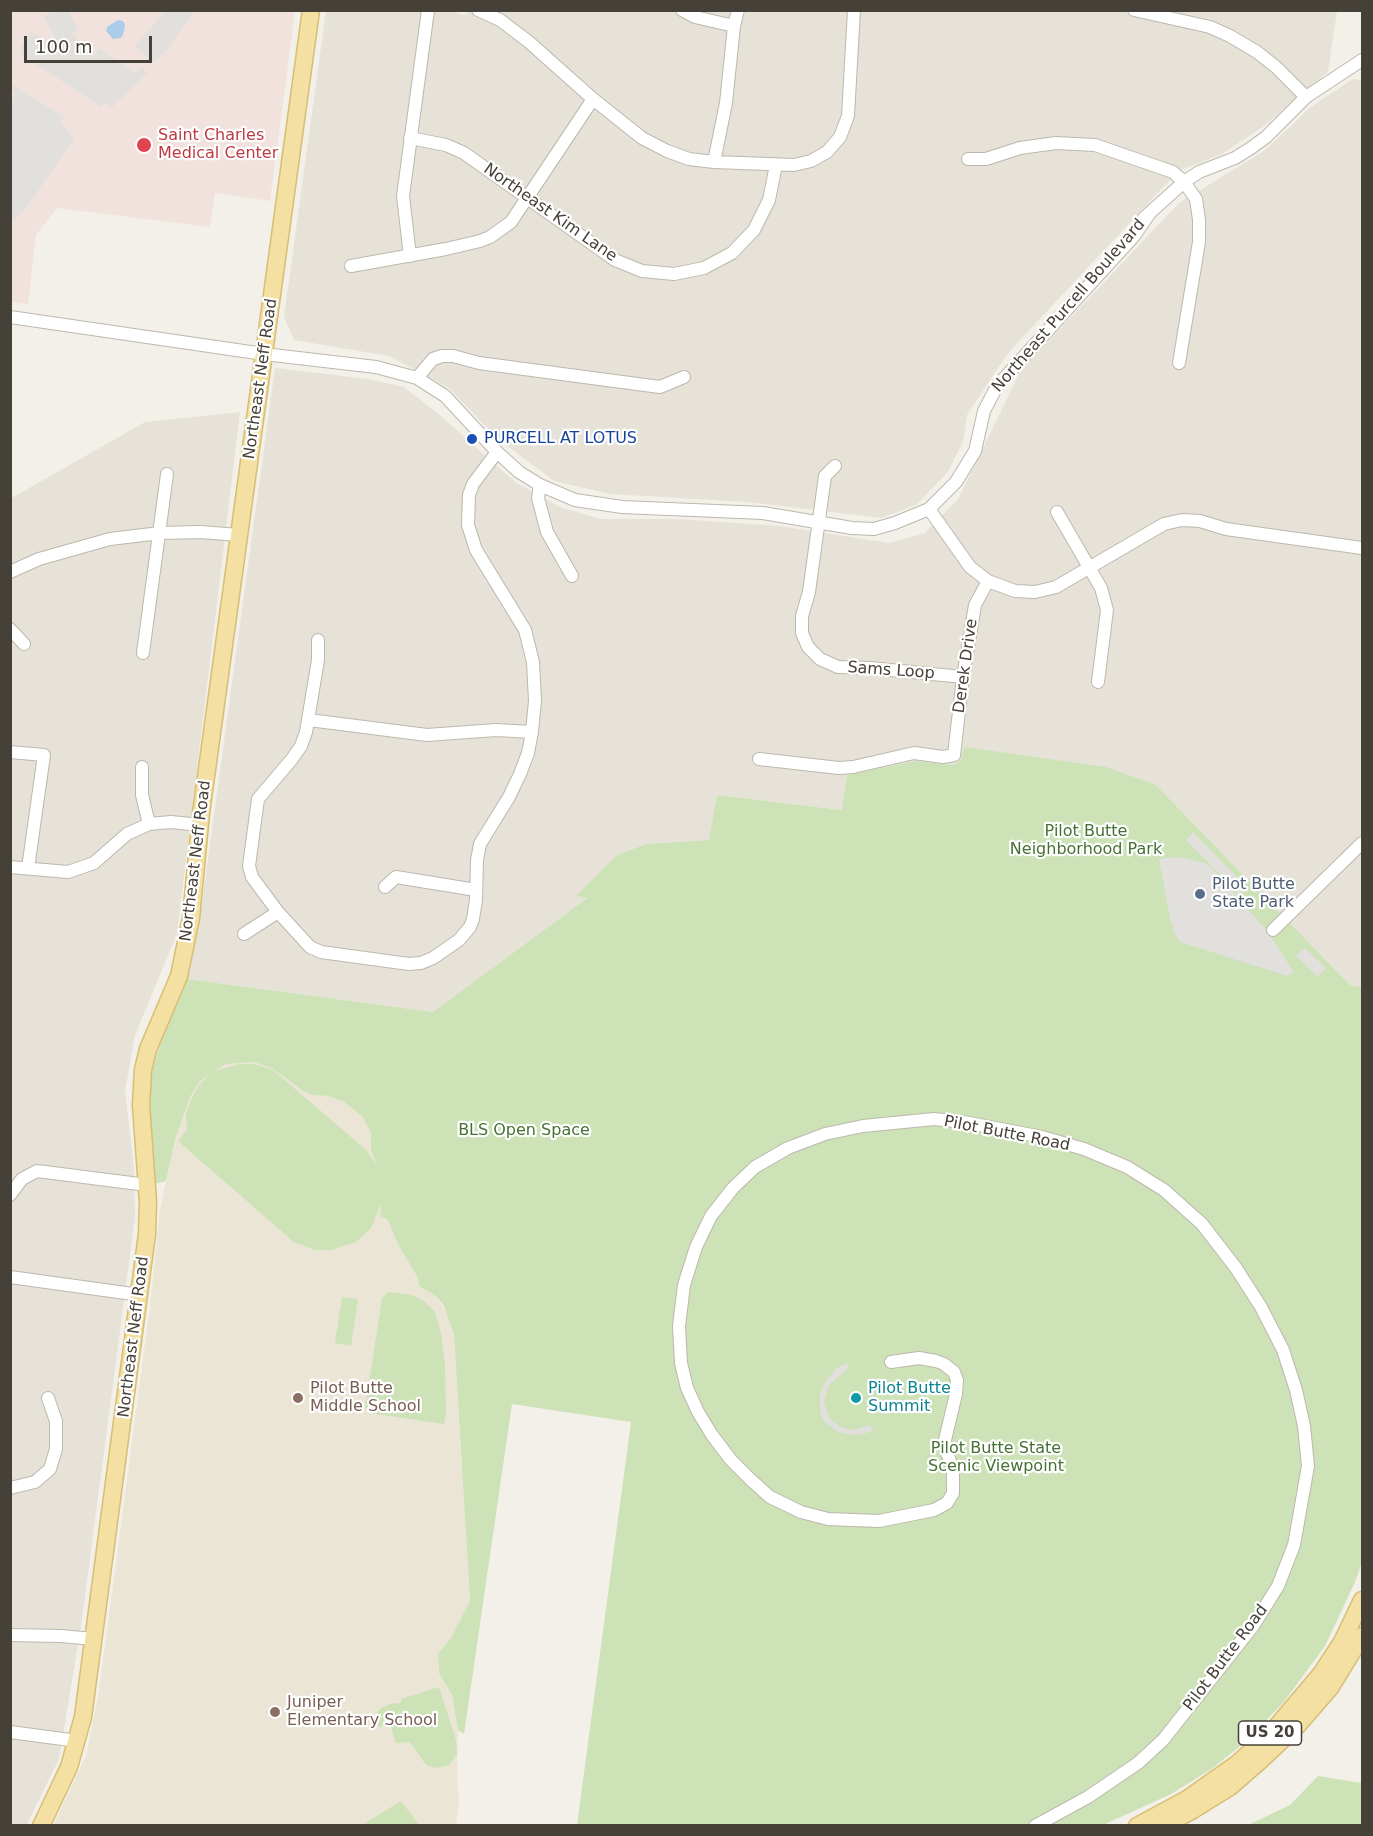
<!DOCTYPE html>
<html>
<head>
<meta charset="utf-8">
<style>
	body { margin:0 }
	#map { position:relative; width:1373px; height:1836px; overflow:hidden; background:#f3f0e9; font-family:"DejaVu Sans",sans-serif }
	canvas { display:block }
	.frame { position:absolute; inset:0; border:12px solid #464138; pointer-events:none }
	.scale { position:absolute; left:24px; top:36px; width:128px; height:27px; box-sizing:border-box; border:3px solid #464138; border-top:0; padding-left:8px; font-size:18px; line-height:21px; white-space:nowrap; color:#464138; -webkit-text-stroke:4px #fff; paint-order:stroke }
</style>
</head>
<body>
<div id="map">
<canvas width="1373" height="1836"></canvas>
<div class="frame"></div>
<div class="scale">100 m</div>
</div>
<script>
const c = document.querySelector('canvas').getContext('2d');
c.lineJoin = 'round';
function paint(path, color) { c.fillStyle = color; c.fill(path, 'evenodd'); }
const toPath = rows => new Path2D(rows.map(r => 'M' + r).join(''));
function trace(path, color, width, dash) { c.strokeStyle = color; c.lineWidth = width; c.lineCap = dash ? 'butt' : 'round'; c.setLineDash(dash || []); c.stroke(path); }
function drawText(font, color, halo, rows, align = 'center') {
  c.font = font + ' "DejaVu Sans",sans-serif'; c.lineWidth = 4.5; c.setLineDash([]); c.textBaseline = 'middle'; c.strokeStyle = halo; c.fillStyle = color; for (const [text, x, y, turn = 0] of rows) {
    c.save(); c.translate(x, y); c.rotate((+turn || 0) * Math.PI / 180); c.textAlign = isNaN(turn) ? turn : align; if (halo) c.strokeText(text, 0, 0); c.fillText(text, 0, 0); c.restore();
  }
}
paint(toPath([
	[443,10,466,15,469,10,1337,11,1328,72,1264,126,1222,154,1181,170,1165,185,1008,353,967,415,963,442,948,472,916,505,881,518,748,502,610,494,554,481,498,439,449,388,389,356,294,340,284,317,326,11],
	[1353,79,1362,80,1362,987,1350,985,1156,785,964,748,961,759,954,765,915,761,847,775,843,810,717,795,710,840,646,844,577,896,588,897,433,1012,187,979,198,932,275,368,368,379,404,387,442,417,515,482,560,507,601,519,678,519,779,526,889,543,925,533,958,499,1021,370,1179,203,1264,151,1311,107],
	[240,412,177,934,135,1035,125,1091,134,1169,135,1217,81,1626,59,1759,26,1826,10,1825,10,499,145,422]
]), '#e6e2d8');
paint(toPath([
	[256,1062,273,1069,303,1091,312,1095,328,1096,344,1102,362,1116,372,1132,371,1150,381,1174,383,1188,380,1216,387,1219,400,1248,418,1278,419,1285,436,1296,450,1319,454,1334,470,1601,451,1638,438,1654,439,1673,452,1695,458,1730,457,1776,459,1802,456,1825,53,1826,86,1756,99,1691,150,1307,160,1210,175,1140,190,1097,199,1082,226,1064]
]), '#eae5d5');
paint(toPath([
	[11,11,295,11,270,201,215,193,210,227,57,208,36,235,28,304,11,302]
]), '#f2e2de');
paint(toPath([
	[964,747,1106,767,1156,785,1350,985,1362,987,1362,1562,1355,1582,1325,1646,1283,1703,1244,1743,1210,1770,1171,1794,1103,1825,577,1825,631,1422,512,1404,464,1734,458,1730,452,1695,439,1673,438,1654,451,1638,470,1601,454,1334,444,1306,436,1296,419,1286,418,1278,400,1248,387,1219,380,1216,381,1204,371,1228,356,1242,331,1250,315,1250,294,1242,178,1141,187,1129,186,1114,191,1099,200,1084,211,1074,221,1069,239,1064,254,1064,273,1070,366,1150,377,1165,371,1150,371,1132,362,1116,344,1102,328,1096,312,1095,303,1091,273,1069,255,1062,226,1064,199,1082,190,1097,175,1140,166,1181,154,1184,149,1106,150,1076,162,1038,187,979,433,1012,587,898,576,896,616,856,646,844,709,840,717,795,842,810,847,775,915,761,954,765,961,759],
	[388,1292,412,1295,424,1301,435,1312,441,1333,445,1366,446,1414,444,1424,369,1413,365,1408,382,1299],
	[342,1297,358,1299,351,1346,335,1343],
	[439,1687,456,1740,457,1754,449,1765,437,1768,426,1765,410,1742,396,1743,390,1724,379,1727,373,1718,380,1709,390,1704,401,1703,401,1699],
	[1318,1776,1362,1783,1362,1825,1248,1825,1290,1805],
	[401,1801,419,1825,362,1825]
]), '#cde2b7');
paint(toPath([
	[54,11,69,11,78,29,72,33,83,47,95,54,99,48,135,73,142,67,147,73,112,107,106,102,101,107,21,54,22,45,31,32,57,47,58,45,44,16],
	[165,11,195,11,166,51,152,63,135,46],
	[10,83,64,117,61,123,74,139,24,211,11,223,10,101,16,93,11,89],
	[1193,832,1237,877,1247,889,1240,895,1186,840],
	[1180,857,1208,864,1268,932,1293,971,1288,976,1180,942,1173,930,1173,925,1171,923,1159,859],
	[1305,948,1326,968,1318,977,1296,956],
	[847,1363,848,1368,829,1385,824,1402,829,1418,840,1427,853,1430,870,1425,873,1431,862,1434,853,1435,838,1432,824,1421,820,1412,820,1395,825,1382,837,1368]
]), '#e2e0dd');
paint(toPath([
	[118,20,123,21,125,25,123,35,121,38,113,39,106,31,107,27]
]), '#accde9');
const minor = toPath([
	[478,10,500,20,529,42,593,99,642,138,667,151,689,159,714,162,794,165,811,161,827,152,840,137,848,116,854,10],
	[682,10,695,17,734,26],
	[1134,10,1210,27,1230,36,1257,52,1276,67,1306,97],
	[410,138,446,145,464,153,615,260,642,271,674,274,704,268,732,253,754,230,769,200,776,165],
	[968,159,986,159,1020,148,1056,143,1095,145,1173,172,1184,182,1196,199,1199,220,1199,242,1179,363],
	[714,162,726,103,734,26,738,10],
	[1144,218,1184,182,1199,172,1235,158,1251,148,1266,137,1306,97,1362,60],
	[410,256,403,196,428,10],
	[351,266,446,249,480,241,490,237,511,222,593,99],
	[10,317,264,354,376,367,417,378,445,396,497,452,519,472,540,485,575,500,622,507,763,513,852,528,874,529,895,523,929,509,956,482,975,451,984,411,997,386,1134,236,1149,214],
	[417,378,433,359,442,356,453,356,479,363,660,387,684,377],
	[835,466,825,476,809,592,802,616,802,633,808,647,820,659,838,667,870,668,963,677],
	[540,485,538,498,547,532,572,576],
	[929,509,970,567,988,581,1015,591,1035,592,1056,587,1164,524,1182,520,1200,521,1226,529,1362,548],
	[1057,512,1101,588,1107,610,1098,682],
	[10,572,39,559,110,539,160,533,200,532,239,535],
	[10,629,24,644],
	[318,640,318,660,306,732,301,746,292,759,258,799,249,866,252,877,278,912,310,947,321,952,409,964,421,963,433,958,459,940,470,927,473,919,476,900,477,860,480,844,509,797,520,774,528,753,532,732,535,701,533,662,525,630,476,550,468,525,469,495,473,484,497,452],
	[143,653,167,474],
	[309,720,427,735,496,730,532,732],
	[10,752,44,755,28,868],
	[759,759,839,768,853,767,914,753,943,757,954,755,963,677,975,605,988,581],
	[142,767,142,795,149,824],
	[10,867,68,872,94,863,127,834,149,824,171,822,200,825],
	[385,887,396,877,476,890],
	[1273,930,1362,843],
	[244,934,278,912],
	[10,1195,22,1179,37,1171,147,1185],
	[10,1277,140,1295],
	[891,1362,919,1358,936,1361,944,1364,954,1372,957,1380,956,1394,945,1440,946,1450,953,1469,953,1493,947,1503,934,1510,879,1521,828,1519,801,1512,770,1497,751,1480,731,1460,712,1435,698,1412,687,1388,681,1363,679,1326,684,1285,696,1247,711,1216,733,1188,755,1167,788,1148,825,1134,863,1126,934,1119,964,1122,1042,1137,1084,1149,1127,1167,1164,1190,1202,1224,1236,1268,1261,1307,1283,1350,1296,1390,1304,1426,1308,1466,1294,1545,1278,1586,1253,1626,1163,1740,1138,1763,1088,1797,1035,1826],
	[10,1488,35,1482,50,1469,56,1449,56,1421,48,1398],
	[10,1635,61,1636,94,1639],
	[10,1732,78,1741]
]);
const major = toPath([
	[41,1826,69,1767,83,1717,147,1234,148,1202,141,1105,143,1070,148,1049,179,976,191,918,201,813,311,10],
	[1137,1826,1187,1799,1238,1763,1272,1732,1321,1674,1342,1642,1362,1600],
	[1163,1826,1193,1810,1230,1787,1261,1760,1297,1726,1330,1688,1362,1636]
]);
trace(minor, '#bdb8ad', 14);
trace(major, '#d7be73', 19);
trace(minor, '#fff', 12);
trace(major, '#f3e0a2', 16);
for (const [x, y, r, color] of [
	[144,145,8,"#e0444e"],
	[472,439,6,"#1a4fb4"],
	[1200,894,6,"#5c6f8a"],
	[298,1398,6,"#8d6e63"],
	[856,1398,6,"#0f9aa8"],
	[275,1712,6,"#8d6e63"]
]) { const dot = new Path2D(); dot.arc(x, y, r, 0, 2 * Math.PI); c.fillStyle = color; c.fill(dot); trace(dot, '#fff', 2); }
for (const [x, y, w] of [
	[1270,1733,63]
]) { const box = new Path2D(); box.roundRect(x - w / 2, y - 12, w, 24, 4.5); c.fillStyle = '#fff'; c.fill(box); trace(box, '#464138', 1.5); }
drawText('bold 15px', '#464138', null, [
	["US 20",1270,1733]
]);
drawText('16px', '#be3a42', '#fff', [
	["Saint Charles",158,136],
	["Medical Center",158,154]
], 'left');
drawText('16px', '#464138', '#fff', [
	["Northeast Kim Lane",550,213,35],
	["Northeast Purcell Boulevard",1069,306,-49],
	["Northeast Neff Road",261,379,-82],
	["Derek Drive",966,666,-82],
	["Sams Loop",891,671,4],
	["Northeast Neff Road",196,861,-83],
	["Pilot Butte Road",1007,1134,11],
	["Northeast Neff Road",134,1337,-83],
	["Pilot Butte Road",1226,1658,-53]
]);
drawText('16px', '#164399', '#fff', [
	["PURCELL AT LOTUS",484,439]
], 'left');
drawText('16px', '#477132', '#fff', [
	["Pilot Butte",1086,832],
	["Neighborhood Park",1086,850],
	["BLS Open Space",524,1131],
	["Pilot Butte State",996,1449],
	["Scenic Viewpoint",996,1467]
]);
drawText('16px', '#4e5e75', '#fff', [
	["Pilot Butte",1212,885],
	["State Park",1212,903]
], 'left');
drawText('16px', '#785e54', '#fff', [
	["Pilot Butte",310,1389],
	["Middle School",310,1407],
	["Juniper",287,1703],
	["Elementary School",287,1721]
], 'left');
drawText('16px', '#0d838f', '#fff', [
	["Pilot Butte",868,1389],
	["Summit",868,1407]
], 'left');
</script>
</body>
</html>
